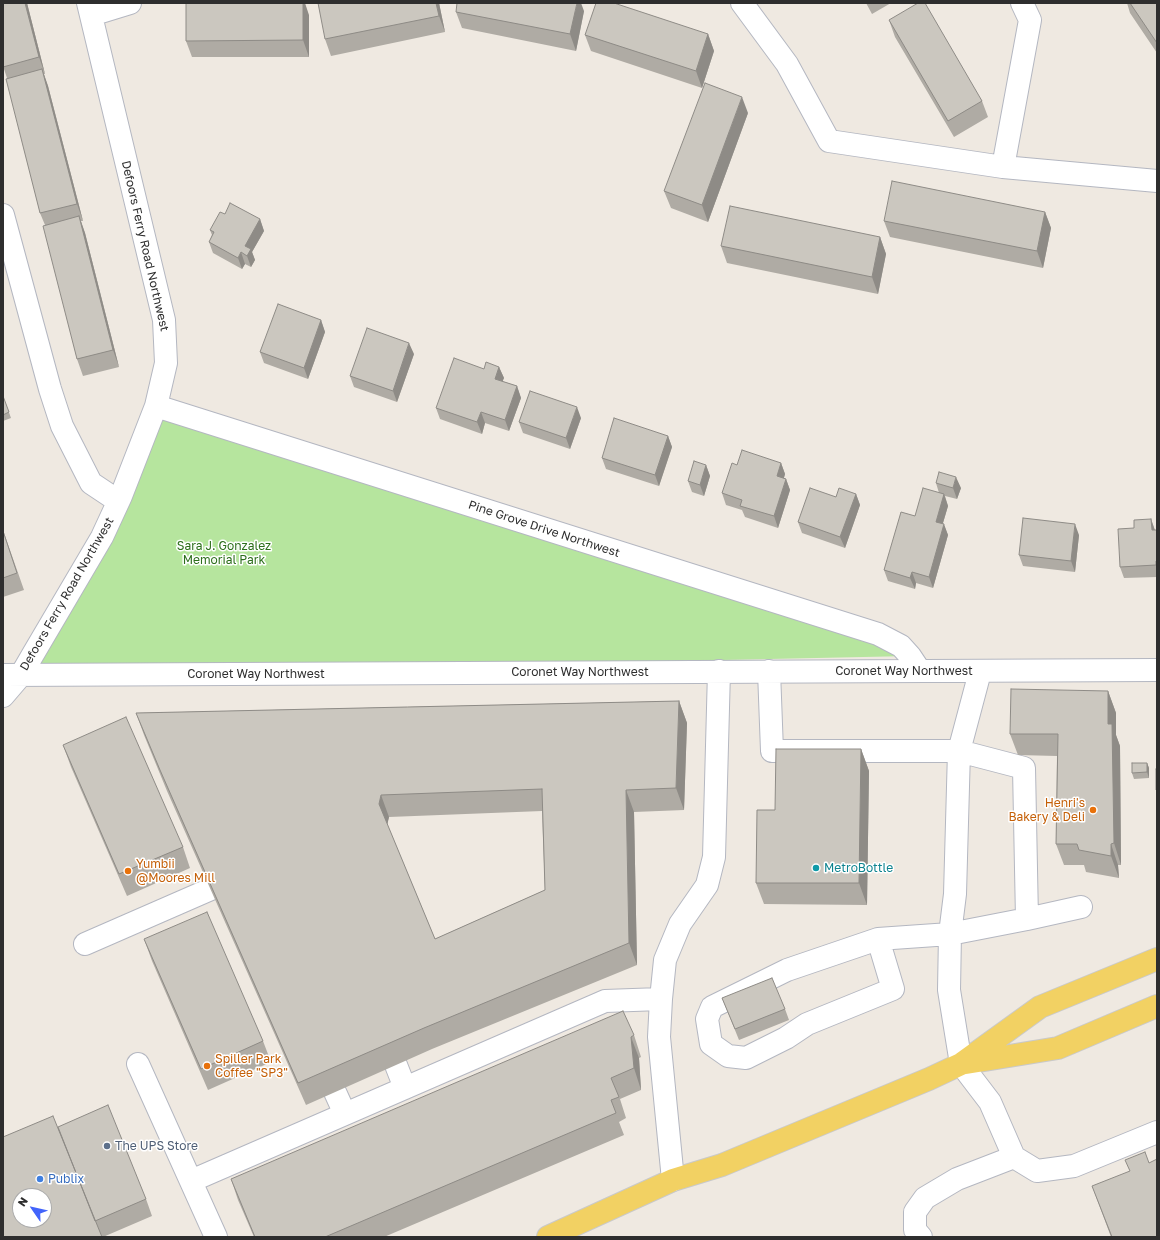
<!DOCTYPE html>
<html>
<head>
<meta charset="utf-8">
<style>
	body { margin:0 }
	#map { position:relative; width:1160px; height:1240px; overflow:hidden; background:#efe9e1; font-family:"Golos Text",sans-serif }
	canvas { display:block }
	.frame { position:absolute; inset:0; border:4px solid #2e2e2e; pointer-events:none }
	.north { position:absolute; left:12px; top:1188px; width:40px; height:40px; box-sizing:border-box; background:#fff; border:1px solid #ababab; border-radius:50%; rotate:304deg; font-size:11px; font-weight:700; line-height:16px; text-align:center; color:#2e2e2e }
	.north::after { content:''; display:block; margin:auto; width:14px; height:18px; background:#4264fb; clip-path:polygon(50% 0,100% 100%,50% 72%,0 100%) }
</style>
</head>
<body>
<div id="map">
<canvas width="1160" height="1240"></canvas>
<div class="frame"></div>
<div class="north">N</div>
</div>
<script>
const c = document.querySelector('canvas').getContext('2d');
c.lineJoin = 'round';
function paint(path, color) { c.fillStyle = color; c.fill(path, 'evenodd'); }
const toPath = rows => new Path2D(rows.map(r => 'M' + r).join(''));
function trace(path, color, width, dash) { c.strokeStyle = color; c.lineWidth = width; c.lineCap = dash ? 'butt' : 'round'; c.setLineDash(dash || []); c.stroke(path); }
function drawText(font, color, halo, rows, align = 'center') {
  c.font = font + ' "Golos Text",sans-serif'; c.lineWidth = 3; c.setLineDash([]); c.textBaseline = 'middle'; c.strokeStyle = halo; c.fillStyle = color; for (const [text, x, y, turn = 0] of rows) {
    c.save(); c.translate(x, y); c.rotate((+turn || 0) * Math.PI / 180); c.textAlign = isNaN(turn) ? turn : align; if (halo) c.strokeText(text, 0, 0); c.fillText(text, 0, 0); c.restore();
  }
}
paint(toPath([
	[156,406,910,656,21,675]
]), '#b6e59e');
const minor = toPath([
	[742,3,787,64,829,141,1003,167,1157,181],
	[91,15,130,3],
	[1003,167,1030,20,1022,3],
	[3,215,50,389,62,426,91,483,118,501],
	[156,406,878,634,901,646,910,656,920,671],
	[769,671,772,751,959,751,955,894,950,934,1027,919,1024,768,959,751,980,672],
	[3,675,1157,670],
	[3,696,21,675,32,656,102,537,121,496,156,406,166,363,164,320,88,3],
	[1027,919,1081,907],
	[878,939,893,989,807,1024,786,1038,746,1058,728,1056,711,1044,707,1019,712,1007,787,970,878,939,950,934,949,990,961,1064,990,1102,1014,1157,1037,1171,1074,1166,1157,1132],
	[85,944,211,889],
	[661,999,665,960,680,924,707,885,714,857,719,671],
	[138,1064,216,1237],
	[396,1065,405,1088],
	[335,1092,345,1114],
	[191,1181,605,1001,661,999,659,1037,673,1180],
	[921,1237,915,1230,915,1212,925,1198,957,1179,1014,1157]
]);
const major = toPath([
	[966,1063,1058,1048,1157,1006],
	[548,1237,673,1180,722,1165,929,1079,961,1064,1040,1007,1157,959]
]);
trace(minor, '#b4b7c1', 24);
trace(major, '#c9c9c9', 24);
trace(minor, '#fff', 22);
trace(major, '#f2d163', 22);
paint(toPath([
	[3,3,27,3,45,74,44,74,48,86,83,221,81,221,85,233,119,367,83,376,77,359,45,225,40,213,7,78,3,66],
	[439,3,445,32,331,56,325,39],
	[866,3,891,3,872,14],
	[1127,3,1157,3,1157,53,1130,13],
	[584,11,576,51,462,28,456,12],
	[309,15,309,57,192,57,186,41],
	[889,20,982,101,988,117,954,137,895,37],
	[708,34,714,51,702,88,591,51,585,35],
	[748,113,708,222,671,208,664,191],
	[1045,212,1051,228,1043,268,890,237,884,221],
	[225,214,260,219,264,231,252,252,255,260,251,267,245,264,242,269,213,253,209,242,212,235,210,230],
	[880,237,886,254,878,294,727,263,721,246],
	[321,320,325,332,308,379,264,363,260,352],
	[414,354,397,402,354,387,350,376],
	[499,367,504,378,502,381,517,386,521,398,509,431,485,423,482,434,440,419,436,408,484,369],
	[3,396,11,418,3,421],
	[581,418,570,449,523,433,519,422],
	[668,436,672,447,659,486,606,469,602,458],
	[781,463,785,474,784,478,786,479,790,490,778,528,745,517,742,510,726,505,722,493,737,465],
	[706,465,710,476,704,496,692,492,688,481],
	[936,483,961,488,957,499,945,496,948,506,943,523,948,535,933,588,916,583,915,589,888,581,884,570,915,516,939,493],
	[856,494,860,505,845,548,802,533,798,522,836,497],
	[1151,519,1155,530,1157,530,1157,577,1124,578,1120,567,1134,528],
	[3,530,24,590,3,597],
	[1079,535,1075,572,1023,566,1019,555],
	[1108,691,1116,713,1116,735,1120,746,1121,865,1118,865,1119,878,1086,872,1084,865,1064,865,1056,844,1057,756,1018,755,1010,734],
	[679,701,687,723,684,810,634,812,637,965,432,1049,306,1105,167,791,144,735,136,713],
	[542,811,545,890,435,939,387,824,389,817],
	[63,745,183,847,190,868,127,896,71,767],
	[861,749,869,771,867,905,764,904,756,883,775,810],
	[1147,763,1149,768,1149,778,1134,779,1132,773],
	[144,939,263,1041,271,1062,208,1090,152,961],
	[722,998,785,1009,789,1020,739,1040],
	[634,1035,641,1057,639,1058,641,1090,620,1099,626,1118,619,1122,624,1135,384,1237,254,1237,238,1200,231,1179],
	[58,1127,146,1199,152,1216,103,1237,3,1237],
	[1092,1186,1157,1237,1111,1237]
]), '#afaba4');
paint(toPath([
	[25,3,27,3,45,74,39,57],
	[303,3,305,3,309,15,309,57,303,40],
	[436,3,439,3,445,32,439,16],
	[577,3,581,3,584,11,576,51,570,34],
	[708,34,714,51,702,88,696,71],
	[42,69,48,86,83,221,77,204],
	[742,97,748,113,708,222,702,205],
	[1045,212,1051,228,1043,268,1037,251],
	[79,216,85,233,119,367,113,350],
	[260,219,264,231,252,252,255,260,251,267,247,256,245,246],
	[880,237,886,254,878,294,872,277],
	[241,252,245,264,242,269,238,258],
	[321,320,325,332,308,379,304,368],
	[409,343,414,354,397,402,393,391],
	[499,367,504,378,499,390,495,379],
	[517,386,521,398,509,431,505,420],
	[577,407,581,418,570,449,566,438],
	[481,412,485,423,482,434,477,422],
	[668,436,672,447,659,486,655,475],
	[781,463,785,474,781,487,777,476],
	[706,465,710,476,704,496,700,485],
	[956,477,961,488,957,499,953,488],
	[786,479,790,490,778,528,774,516],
	[856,494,860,505,845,548,840,537],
	[944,494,948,506,940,533,936,522],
	[1151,519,1155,531,1152,530],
	[944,524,948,535,933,588,929,577],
	[1075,524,1079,535,1075,572,1071,561],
	[912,572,916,583,915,589,910,578],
	[1108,691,1116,713,1116,735,1120,746,1121,865,1114,843,1108,724],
	[679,701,687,723,684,810,676,788],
	[861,749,869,771,867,905,859,883],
	[1147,763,1149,768,1149,778,1147,772],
	[626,790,634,812,637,965,629,943],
	[381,795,389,817,387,826,379,804],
	[1111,844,1118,865,1119,878,1111,856],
	[631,1037,639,1058,641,1090,634,1068]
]), '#8e8b86');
const building = toPath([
	[3,3,25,3,39,57,3,67,3,3],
	[186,3,303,3,303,40,186,41,186,3],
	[318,3,436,3,439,16,325,39,318,3],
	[457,3,577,3,570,34,456,12,457,3],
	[596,3,614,3,708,34,696,71,585,35,596,3],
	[918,3,925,3,982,101,948,121,889,20,918,3],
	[1130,3,1157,3,1157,43,1130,3],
	[42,69,77,204,40,213,6,79,42,69],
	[705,83,742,97,702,205,664,191,705,83],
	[892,181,1045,212,1037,251,884,221,892,181],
	[230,203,260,219,245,246,251,249,247,256,241,252,238,258,209,242,214,232,210,230,220,212,225,214,230,203],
	[730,206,880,237,872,277,721,246,730,206],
	[79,216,113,350,77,359,43,226,79,216],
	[278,304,321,320,304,368,260,352,278,304],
	[367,328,409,343,393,391,350,376,367,328],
	[454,358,484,369,486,362,499,367,495,379,517,386,505,420,481,412,477,422,436,408,454,358],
	[530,391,577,407,566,438,519,422,530,391],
	[3,396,9,412,3,415,3,396],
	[614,418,668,436,655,475,602,458,614,418],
	[742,450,781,463,777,476,786,479,774,516,740,506,742,500,722,493,732,463,737,465,742,450],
	[694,461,706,465,700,485,688,481,694,461],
	[939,472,956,477,953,488,936,483,939,472],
	[810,488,836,497,839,488,856,494,840,537,798,522,810,488],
	[923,488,944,494,936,522,944,524,929,577,912,572,910,578,884,570,901,512,915,516,923,488],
	[1023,518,1075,524,1071,561,1019,555,1023,518],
	[1151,519,1152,530,1157,530,1157,561,1156,561,1156,565,1120,567,1118,529,1134,528,1134,520,1151,519],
	[3,531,17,573,3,578,3,531],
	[1011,689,1108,691,1108,724,1112,724,1114,843,1111,844,1111,856,1079,850,1077,844,1056,844,1058,734,1010,734,1011,689],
	[679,701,676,788,626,790,629,943,424,1028,298,1083,160,770,136,713,679,701],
	[542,789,545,890,435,939,379,804,381,795,542,789],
	[126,717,183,847,119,874,63,745,126,717],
	[776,749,861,749,859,883,756,883,757,810,775,810,776,749],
	[1132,763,1147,763,1147,772,1132,773,1132,763],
	[1156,769,1157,769,1157,790,1156,790,1156,769],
	[207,912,263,1041,201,1069,144,939,207,912],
	[772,978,785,1009,735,1029,722,998,772,978],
	[623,1011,634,1035,631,1037,634,1068,611,1078,619,1097,611,1100,616,1113,325,1237,255,1237,231,1179,623,1011],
	[108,1105,146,1199,95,1221,58,1127,108,1105],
	[53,1116,102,1237,3,1237,3,1137,53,1116],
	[20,1196,44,1196,44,1220,20,1220,20,1196],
	[1145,1152,1149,1163,1157,1159,1157,1237,1112,1237,1092,1186,1130,1171,1125,1160,1145,1152]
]);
paint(building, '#cbc7bf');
trace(building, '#8e8b86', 1);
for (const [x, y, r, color] of [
	[1093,810,4,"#e8710a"],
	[816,868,4,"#0f9aa8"],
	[128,871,4,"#e8710a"],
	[207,1066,4,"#e8710a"],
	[107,1146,4,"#5c6f8a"],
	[40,1179,4,"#3f7fe0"]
]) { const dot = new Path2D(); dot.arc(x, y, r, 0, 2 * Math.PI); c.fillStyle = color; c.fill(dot); trace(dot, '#fff', 1.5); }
drawText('12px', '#2e2e2e', '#fff', [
	["Defoors Ferry Road Northwest",145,246,77],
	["Pine Grove Drive Northwest",544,529,18],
	["Defoors Ferry Road Northwest",67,594,-60],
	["Coronet Way Northwest",904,671],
	["Coronet Way Northwest",580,672],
	["Coronet Way Northwest",256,674]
]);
drawText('12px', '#2c6e1b', '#fff', [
	["Sara J. Gonzalez",224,546],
	["Memorial Park",224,560]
]);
drawText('12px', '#c56008', '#fff', [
	["Henri's",1085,803,"right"],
	["Bakery & Deli",1085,817,"right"],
	["Yumbii",136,864],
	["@Moores Mill",136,878],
	["Spiller Park",215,1059],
	["Coffee \"SP3\"",215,1073]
], 'left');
drawText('12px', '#0d838f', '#fff', [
	["MetroBottle",824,868]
], 'left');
drawText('12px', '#4e5e75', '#fff', [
	["The UPS Store",115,1146]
], 'left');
drawText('12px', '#366cbe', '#fff', [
	["Publix",48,1179]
], 'left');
</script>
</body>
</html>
